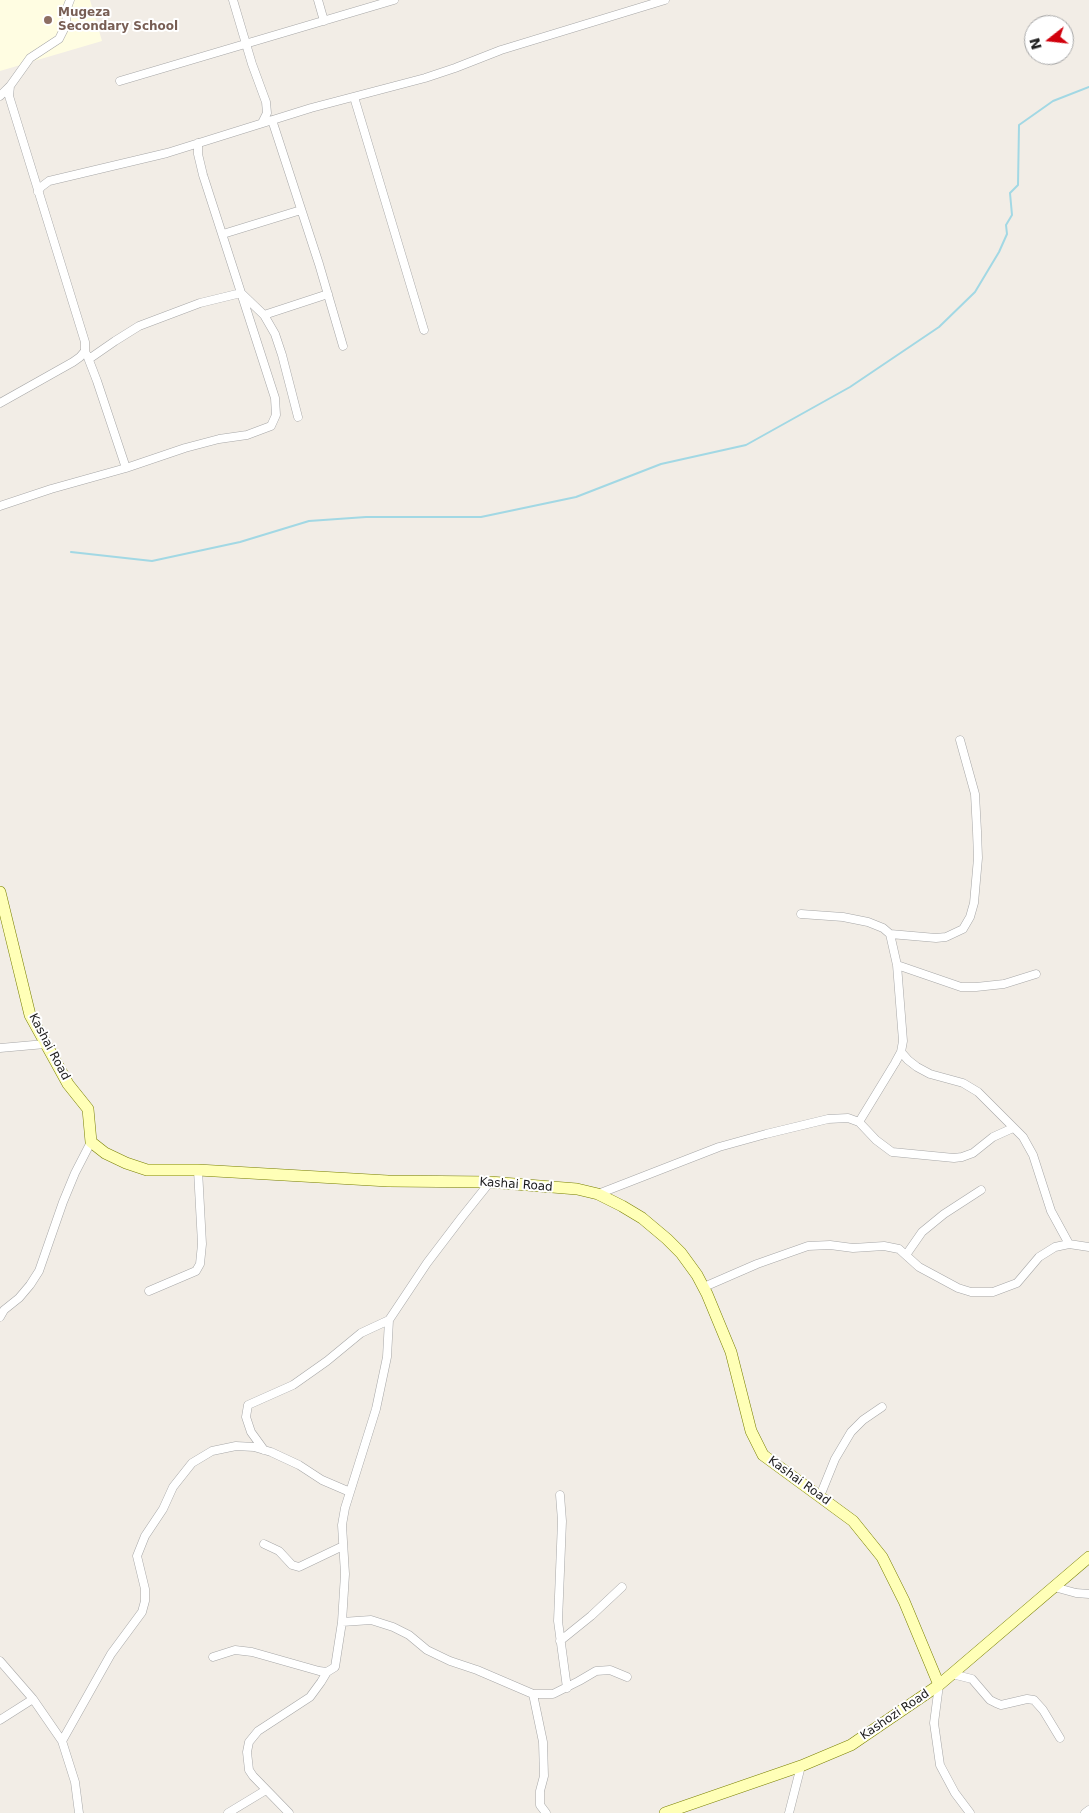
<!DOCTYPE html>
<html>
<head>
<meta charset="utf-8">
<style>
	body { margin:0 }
	#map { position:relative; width:1089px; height:1813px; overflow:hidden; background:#f2ede6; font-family:"DejaVu Sans",sans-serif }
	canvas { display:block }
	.north { position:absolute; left:1024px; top:15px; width:50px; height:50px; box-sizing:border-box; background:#fff; border:1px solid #a6a6a6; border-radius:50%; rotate:254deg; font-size:14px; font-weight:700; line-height:20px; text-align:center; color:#202020 }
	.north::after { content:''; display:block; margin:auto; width:18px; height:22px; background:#d1000c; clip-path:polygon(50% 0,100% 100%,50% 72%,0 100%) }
</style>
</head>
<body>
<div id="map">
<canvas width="1089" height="1813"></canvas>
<div class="north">N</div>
</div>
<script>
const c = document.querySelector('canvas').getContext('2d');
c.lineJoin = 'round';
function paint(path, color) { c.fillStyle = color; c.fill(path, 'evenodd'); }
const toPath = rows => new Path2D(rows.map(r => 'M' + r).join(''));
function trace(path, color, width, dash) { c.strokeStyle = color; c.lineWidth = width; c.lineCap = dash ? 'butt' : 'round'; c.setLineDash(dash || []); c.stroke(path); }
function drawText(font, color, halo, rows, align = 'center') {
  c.font = font + ' "DejaVu Sans",sans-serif'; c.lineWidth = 4; c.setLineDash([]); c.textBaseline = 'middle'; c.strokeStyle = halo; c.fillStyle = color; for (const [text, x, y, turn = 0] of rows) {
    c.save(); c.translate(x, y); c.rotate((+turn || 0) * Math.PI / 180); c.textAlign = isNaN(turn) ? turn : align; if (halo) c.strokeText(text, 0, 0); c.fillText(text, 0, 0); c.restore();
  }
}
paint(toPath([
	[0,0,90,0,102,41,0,71]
]), '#fffde2');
trace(toPath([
	[71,552,152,561,240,542,309,521,366,517,481,517,576,497,661,464,746,445,850,387,939,327,975,292,999,252,1007,234,1006,225,1012,215,1010,193,1018,185,1019,125,1053,101,1089,87]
]), '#a2d8e4', 2);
const street = toPath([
	[233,0,252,64,266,102,267,113,262,123],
	[318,0,324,21],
	[120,81,394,0],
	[0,96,10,86],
	[354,97,424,330],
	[272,120,319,264,343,346],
	[38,192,41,187,49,181,167,153,311,108,425,78,455,68,501,50,665,0],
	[223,234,301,210],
	[264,315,328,294],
	[87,355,97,381,126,468],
	[89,359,115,341,139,326,200,303,241,293,264,315,275,334,282,355,298,417],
	[0,403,73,362,80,357,85,351,85,342,81,329,9,96,10,86,30,58,59,39,66,25,67,8,70,0],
	[0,506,51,489,126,468,185,448,219,439,247,435,271,426,276,415,275,398,203,175,198,154,198,143],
	[801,914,843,917,868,922,883,928,890,934,897,965,903,1041,901,1052,895,1063,859,1122],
	[890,934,936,938,946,937,963,929,970,917,974,903,978,858,977,831,975,794,960,740],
	[897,965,961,987,976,987,1004,984,1036,974],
	[0,1048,45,1044],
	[901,1052,908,1060,917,1067,930,1074,963,1083,978,1092,1023,1137,1033,1155,1051,1211,1069,1244],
	[598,1194,719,1147,766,1134,828,1119,848,1118,859,1122,876,1140,892,1152,954,1158,962,1157,973,1153,993,1137,1013,1128],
	[906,1255,922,1232,944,1214,981,1190],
	[704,1287,757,1264,808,1246,830,1245,853,1248,884,1246,899,1249,919,1267,958,1288,971,1292,993,1292,1017,1283,1039,1257,1055,1247,1069,1244,1089,1247],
	[149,1291,196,1271,200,1264,202,1244,198,1170],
	[0,1317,4,1310,19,1298,30,1285,39,1271,63,1202,75,1173,91,1142],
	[264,1450,251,1432,246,1417,248,1405,293,1385,327,1361,361,1333,389,1320],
	[560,1495,562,1521,558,1621,567,1688],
	[820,1496,835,1459,851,1432,863,1420,882,1407],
	[264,1544,279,1551,292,1565,299,1567,343,1546],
	[1054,1587,1076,1593,1089,1594],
	[342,1622,371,1620,393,1627,409,1635,427,1650,450,1661,477,1670,533,1694,553,1694,579,1681,596,1671,610,1670,627,1677],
	[560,1641,591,1616,622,1587],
	[213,1657,235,1650,252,1652,319,1671,327,1672,335,1667,342,1622,345,1574,342,1525,345,1508,376,1409,387,1357,389,1320,427,1263,462,1217,490,1182],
	[0,1661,33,1699,62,1741,75,1782,79,1813],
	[952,1674,972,1679,990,1700,996,1703,1001,1705,1027,1699,1034,1700,1043,1710,1060,1738],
	[939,1685,934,1723,940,1765,955,1793,970,1813],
	[533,1694,543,1742,544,1776,540,1791,540,1805,546,1813],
	[0,1720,33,1699],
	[62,1741,111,1654,142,1612,145,1601,145,1589,137,1556,145,1536,163,1509,173,1487,192,1463,212,1451,236,1446,254,1447,271,1452,299,1465,322,1480,350,1492],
	[228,1813,266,1790],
	[289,1813,253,1776,249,1770,247,1752,249,1742,258,1731,310,1697,321,1682,327,1672],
	[789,1813,801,1766],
	[1085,1813,1089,1810]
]);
const secondary = toPath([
	[0,892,30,1015,68,1084,88,1109,91,1142,105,1153,126,1163,147,1170,198,1170,388,1181,490,1182,577,1189,598,1194,622,1206,642,1218,667,1239,681,1253,697,1275,707,1294,731,1352,751,1431,763,1455,853,1521,882,1557,904,1601,939,1685],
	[665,1813,801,1766,851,1745,939,1685,1089,1557]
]);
trace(street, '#a7a7a7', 9);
trace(secondary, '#787f00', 12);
trace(street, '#fff', 8);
trace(secondary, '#ffffb7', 11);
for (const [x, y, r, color] of [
	[48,20,5,"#8d6e63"]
]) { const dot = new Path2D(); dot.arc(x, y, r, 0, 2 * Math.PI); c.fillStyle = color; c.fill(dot); trace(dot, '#fff', 2); }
drawText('bold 12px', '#785e54', '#fff', [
	["Mugeza",58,13],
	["Secondary School",58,27]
], 'left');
drawText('12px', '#202020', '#fff', [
	["Kashai Road",49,1047,62],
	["Kashai Road",516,1185,4],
	["Kashai Road",799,1481,36],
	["Kashozi Road",895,1715,-34]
]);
</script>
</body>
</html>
